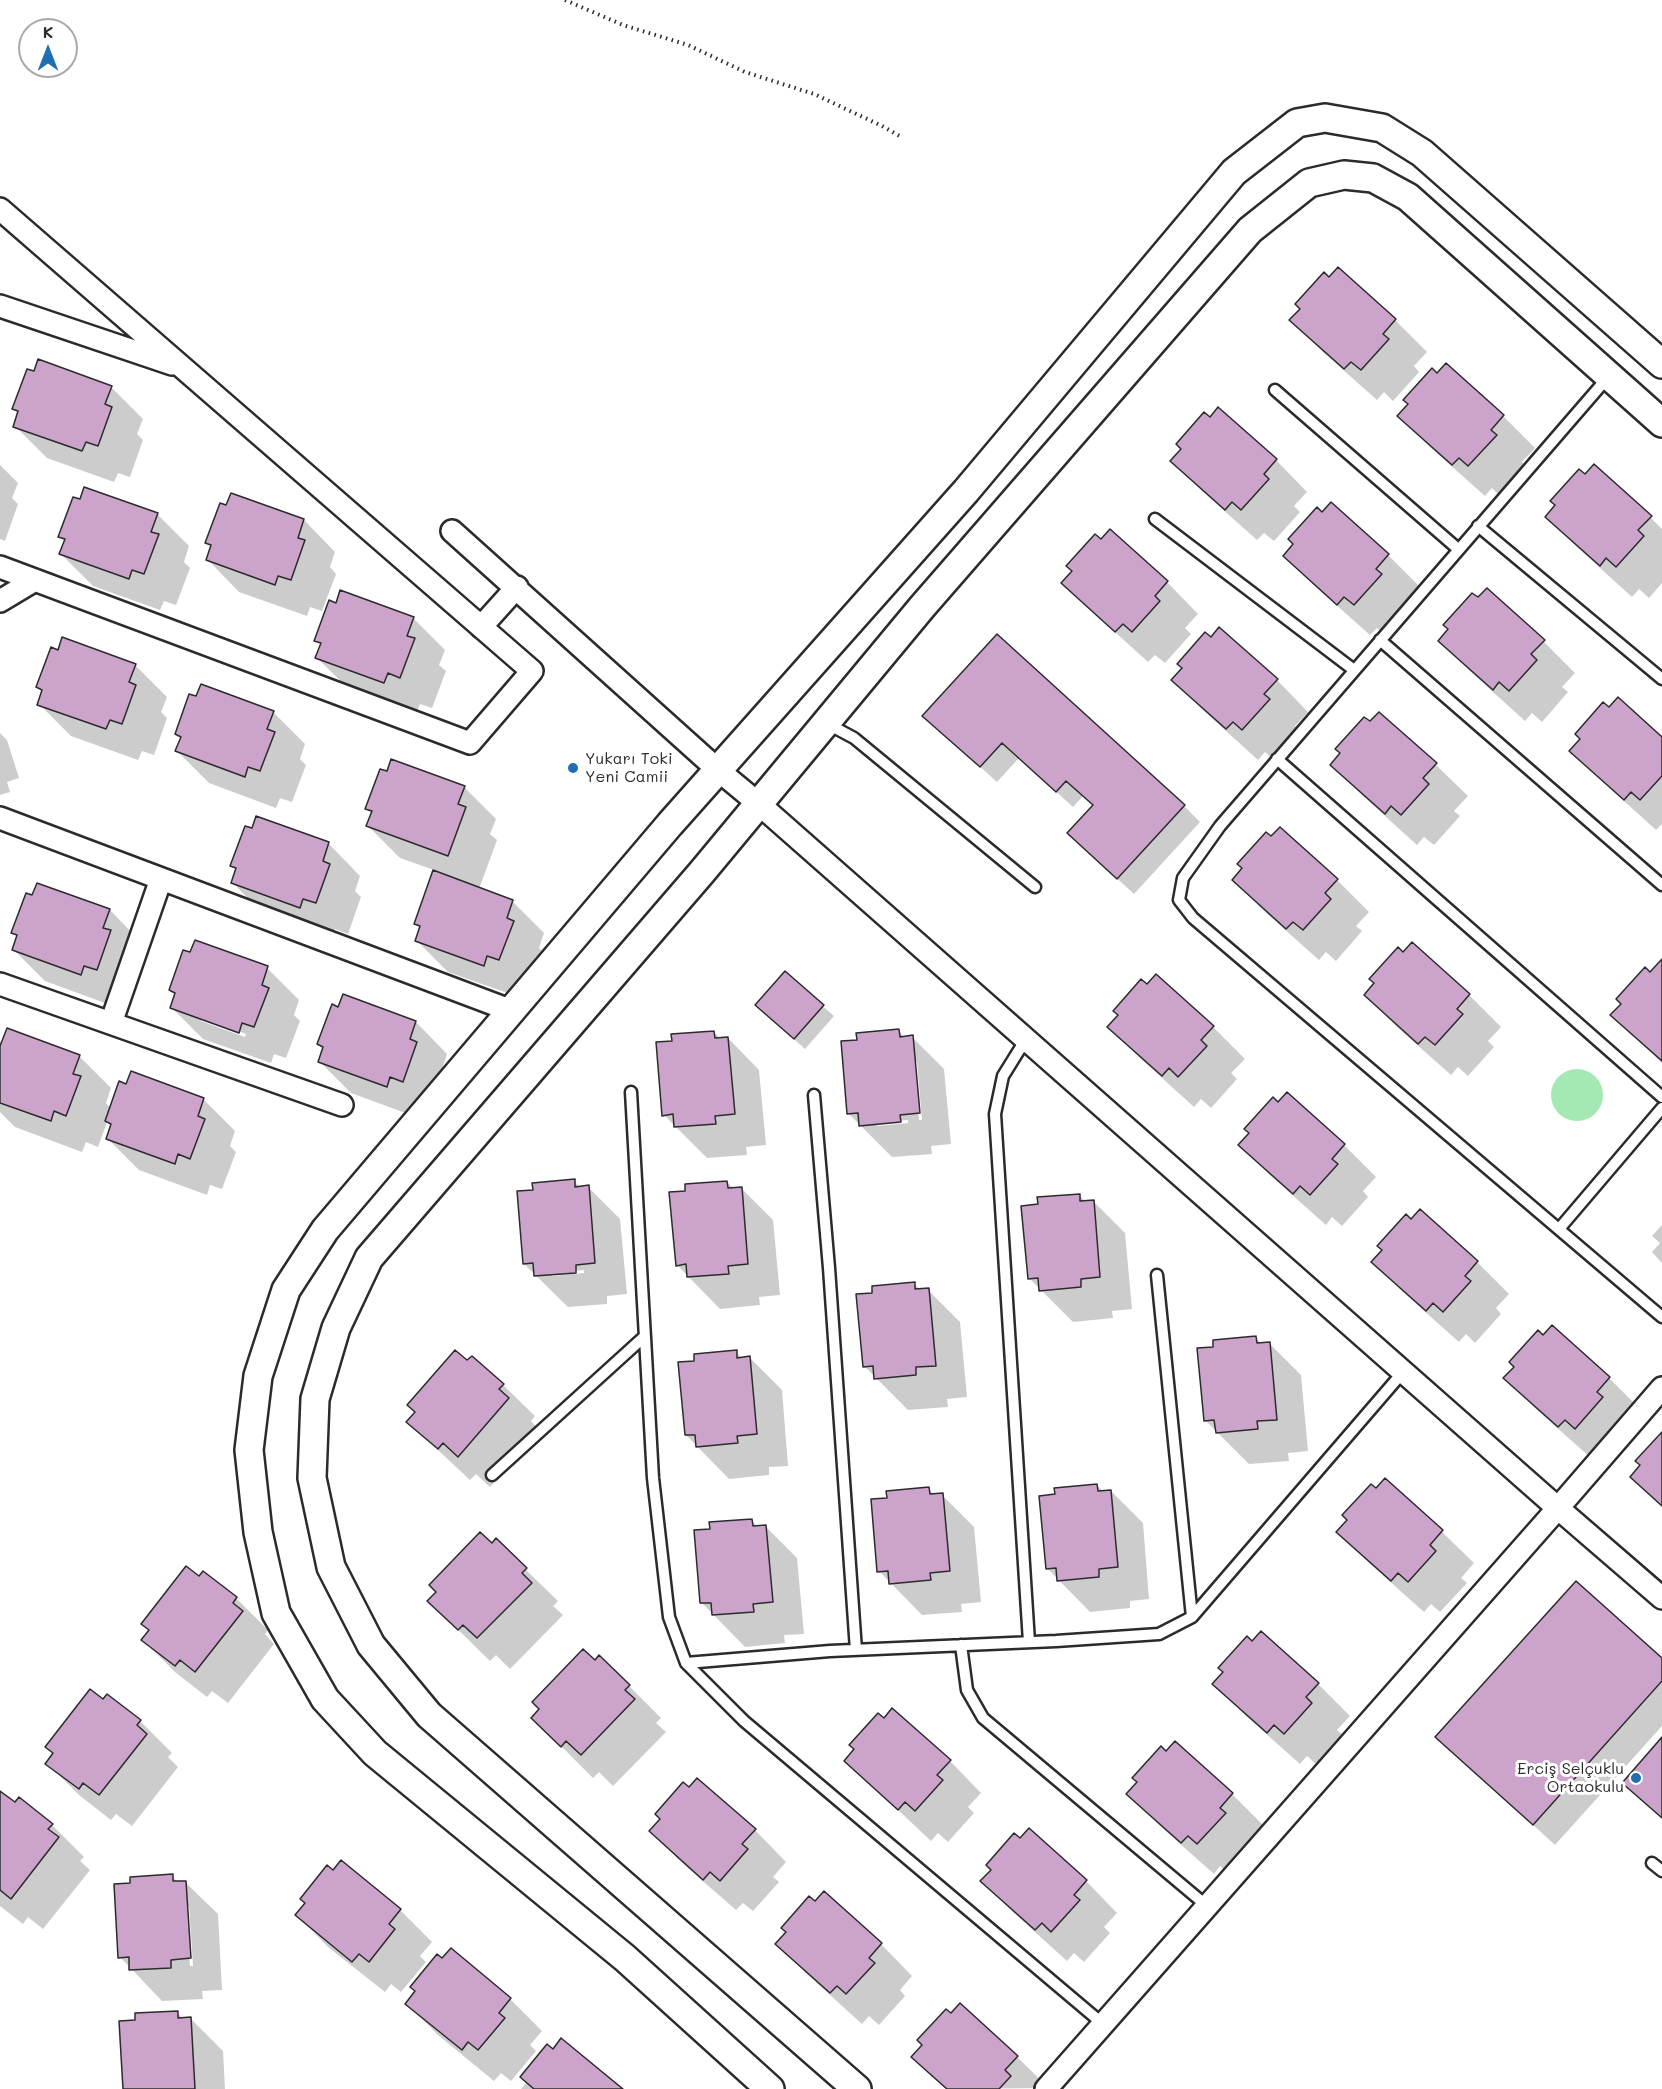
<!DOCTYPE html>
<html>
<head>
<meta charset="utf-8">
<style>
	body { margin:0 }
	#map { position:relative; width:1662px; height:2089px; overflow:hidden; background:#fff; font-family:Mali,sans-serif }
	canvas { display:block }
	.north { position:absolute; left:18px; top:18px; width:60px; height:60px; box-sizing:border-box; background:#fff; border:2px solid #aaa; border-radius:50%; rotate:0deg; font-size:16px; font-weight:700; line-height:24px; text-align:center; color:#2b2b2b }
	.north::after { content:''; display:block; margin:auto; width:21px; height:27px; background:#1f6fb2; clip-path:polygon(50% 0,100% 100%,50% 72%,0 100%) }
</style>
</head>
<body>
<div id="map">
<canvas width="1662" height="2089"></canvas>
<div class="north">K</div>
</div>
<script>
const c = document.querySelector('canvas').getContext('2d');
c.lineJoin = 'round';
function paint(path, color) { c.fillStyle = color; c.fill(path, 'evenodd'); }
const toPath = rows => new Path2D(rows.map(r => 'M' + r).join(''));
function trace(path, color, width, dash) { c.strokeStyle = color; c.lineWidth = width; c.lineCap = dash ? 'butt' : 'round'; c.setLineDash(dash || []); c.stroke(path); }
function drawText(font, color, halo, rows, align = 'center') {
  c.font = font + ' Mali,sans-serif'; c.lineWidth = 6; c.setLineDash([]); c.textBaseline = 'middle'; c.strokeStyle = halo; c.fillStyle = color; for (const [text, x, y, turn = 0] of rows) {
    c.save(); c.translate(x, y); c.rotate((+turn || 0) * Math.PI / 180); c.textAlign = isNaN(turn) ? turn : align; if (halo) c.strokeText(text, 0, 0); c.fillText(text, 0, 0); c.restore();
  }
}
paint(toPath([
	'1551 1095a26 26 0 1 1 52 0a26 26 0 1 1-52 0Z'
]), '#a4e9b4');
paint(toPath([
	[1338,269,1395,320,1427,352,1414,366,1419,372,1393,401,1384,392,1377,400,1323,352,1291,320],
	[111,387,143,419,137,434,143,440,130,477,118,473,114,482,47,458,15,426,19,414,14,409],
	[1400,416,1503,416,1535,448,1522,462,1528,468,1501,497,1492,488,1485,496,1431,448],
	[1276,460,1307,492,1294,506,1300,512,1274,541,1264,533,1257,540,1203,492,1172,461],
	[0,465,18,483,12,498,18,504,5,541,0,539],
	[232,495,304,520,335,552,330,567,336,574,322,611,310,607,307,616,239,592,208,560,212,548,207,542,227,507],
	[1332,504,1388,555,1420,587,1407,601,1413,607,1387,636,1377,628,1370,635,1316,587,1285,556],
	[157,514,189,546,184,562,190,568,176,605,164,601,160,610,93,586,61,554,65,542,60,536],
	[1547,517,1650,517,1662,529,1662,583,1649,598,1639,589,1632,597,1579,549],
	[1167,582,1198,614,1185,628,1191,634,1165,663,1155,655,1148,662,1095,614,1063,583],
	[413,618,445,650,439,665,446,671,432,708,420,704,416,714,349,689,317,658,321,645,316,640],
	[1440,641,1543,641,1575,673,1562,687,1568,692,1542,722,1532,713,1525,721,1472,673],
	[59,652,135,665,167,697,161,712,167,718,154,755,142,751,138,760,71,736,39,704,43,692,38,687],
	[1173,680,1277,680,1308,712,1295,726,1301,732,1275,761,1265,752,1258,760,1205,712],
	[273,712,305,744,300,759,306,765,292,802,280,798,276,808,209,783,177,751,182,739,176,734],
	[1379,714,1436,765,1468,796,1454,811,1460,816,1434,845,1424,837,1417,845,1364,797,1332,765],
	[924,716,1184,806,1200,822,1134,894,1085,849,1094,806,1083,796,1073,807,1019,758,997,782],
	[0,733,7,740,19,778,7,782,10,792,0,795],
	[1662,739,1662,824,1656,830,1603,782,1571,751],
	[464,787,496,819,490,834,497,840,479,889,512,901,544,933,539,948,545,954,516,996,448,972,416,940,420,928,415,923,434,870,400,858,368,826,372,814,367,809],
	[257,818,329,844,360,876,355,891,361,897,348,934,335,929,332,939,264,915,233,883,237,871,232,866,252,830],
	[1280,829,1337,880,1369,912,1356,926,1362,931,1336,961,1326,952,1319,960,1265,912,1234,880],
	[38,885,110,910,141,942,113,1006,45,981,14,950,18,938,13,932,33,897],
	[1412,944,1469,995,1501,1027,1488,1041,1494,1047,1468,1076,1458,1067,1451,1075,1397,1027,1366,995],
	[1662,967,1662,1063,1612,1015,1650,974],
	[267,968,299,1000,294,1015,300,1021,286,1058,274,1054,271,1063,203,1039,171,1007,176,995,170,990],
	[201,1017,246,1034,245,1037,201,1021],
	[785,973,834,1016,805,1049,767,1015],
	[344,996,416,1022,447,1054,442,1069,448,1075,419,1118,351,1093,320,1062,324,1049,319,1044,339,1008],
	[1109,1027,1213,1027,1245,1059,1231,1073,1237,1079,1211,1108,1201,1099,1194,1107,1141,1059],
	[899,1031,905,1038,912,1037,944,1069,951,1144,931,1146,932,1154,892,1157,849,1114,859,1041],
	[914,1062,917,1062,922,1120,919,1120],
	[908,1120,908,1123,877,1126,877,1123],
	[714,1032,720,1039,728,1038,759,1070,766,1145,746,1147,747,1155,707,1158,664,1115,674,1042],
	[0,1042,79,1056,111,1088,106,1103,111,1109,203,1099,235,1131,230,1146,236,1152,222,1189,210,1185,207,1195,139,1170,107,1138,112,1126,107,1122,98,1147,86,1142,82,1152,15,1127,0,1112],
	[1240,1145,1344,1145,1376,1177,1363,1191,1368,1197,1342,1226,1332,1217,1326,1225,1272,1177],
	[574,1181,581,1188,588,1187,620,1219,627,1294,607,1296,607,1304,568,1307,524,1264,534,1191],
	[584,1270,584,1273,552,1276,552,1273],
	[727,1182,734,1189,741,1188,773,1220,780,1295,759,1297,760,1305,720,1309,677,1265,687,1192],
	[1079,1195,1086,1202,1093,1201,1125,1233,1132,1309,1112,1311,1113,1318,1073,1322,1029,1278,1039,1206],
	[1662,1225,1662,1263,1652,1252,1660,1243,1652,1236],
	[1384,1251,1477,1262,1509,1294,1496,1308,1501,1314,1475,1343,1466,1334,1459,1342,1405,1294,1373,1262],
	[914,1284,921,1290,928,1290,960,1322,967,1397,947,1399,948,1407,908,1410,864,1366],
	[1552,1327,1609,1378,1641,1410,1591,1458,1537,1410,1505,1378],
	[1255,1338,1262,1344,1269,1343,1301,1375,1308,1451,1288,1453,1289,1461,1249,1464,1205,1420,1215,1348],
	[736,1352,743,1359,750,1358,782,1390,788,1466,769,1467,769,1475,729,1479,686,1435,696,1362],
	[503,1385,535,1416,531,1421,540,1431,490,1487,476,1474,470,1480,408,1422],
	[1385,1480,1442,1532,1474,1563,1461,1578,1467,1583,1440,1612,1431,1604,1424,1612,1370,1564,1338,1532],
	[1097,1485,1103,1492,1111,1491,1143,1523,1149,1599,1130,1601,1130,1608,1090,1612,1047,1568],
	[928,1489,935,1495,942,1495,974,1527,981,1602,961,1604,962,1612,922,1615,879,1571],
	[751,1520,758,1527,765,1526,797,1558,804,1634,784,1635,785,1643,745,1647,702,1603,711,1531],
	[496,1541,558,1601,553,1606,563,1615,510,1669,496,1655,490,1661,429,1601],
	[199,1578,236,1598,268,1630,265,1634,274,1644,228,1703,212,1691,207,1697,175,1672,143,1640],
	[1261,1633,1318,1684,1350,1716,1337,1730,1343,1735,1316,1764,1307,1756,1300,1764,1246,1716,1215,1684],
	[600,1657,661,1718,656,1723,666,1732,613,1786,599,1772,593,1778,533,1718],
	[1662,1660,1662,1726,1555,1845,1437,1737],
	[103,1701,140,1721,172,1753,168,1757,178,1767,132,1826,116,1814,111,1820,79,1795,47,1763],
	[846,1761,950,1761,981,1793,968,1807,974,1813,948,1842,938,1833,931,1841],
	[1139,1783,1232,1794,1264,1826,1251,1840,1256,1846,1230,1875,1220,1866,1214,1874,1160,1826,1128,1794],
	[0,1798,52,1825,84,1857,80,1861,90,1870,43,1929,28,1917,23,1924,0,1906],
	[755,1830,786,1862,773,1877,779,1882,753,1911,743,1903,736,1910,682,1863,651,1831],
	[341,1862,400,1910,432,1942,420,1956,426,1962,401,1992,391,1984,385,1992,328,1947,297,1915],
	[993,1870,1086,1881,1117,1913,1104,1927,1110,1933,1084,1962,1074,1953,1067,1961,1014,1913,982,1881],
	[172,1876,179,1883,186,1883,218,1914,222,1990,202,1991,203,1999,162,2001,120,1957],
	[186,1906,189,1906,193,1966,190,1966],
	[777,1944,881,1944,912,1976,900,1990,905,1996,879,2025,869,2016,862,2024,809,1976],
	[510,1999,542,2031,530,2045,536,2051,511,2081,501,2073,494,2081,438,2035,407,2004],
	[177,2013,184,2019,191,2019,223,2051,225,2089,124,2089,137,2022],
	[553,2051,621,2089,521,2089],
	[913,2057,1017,2057,1049,2088,946,2089]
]), '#0003');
const building = toPath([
	[1338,267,1396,319,1383,334,1389,339,1361,370,1351,362,1344,369,1289,320,1300,309,1295,304,1324,272,1329,277,1338,267],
	[38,359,112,386,105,404,112,407,98,446,86,442,82,451,13,427,18,411,12,409,27,369,34,371,38,359],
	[1446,363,1504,415,1491,430,1497,435,1468,466,1459,458,1452,465,1397,416,1408,404,1403,400,1432,368,1437,373,1446,363],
	[1218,407,1277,459,1264,474,1269,479,1241,510,1232,502,1225,510,1170,461,1181,449,1176,444,1204,412,1210,417,1218,407],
	[1594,464,1652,516,1638,530,1644,536,1616,567,1606,558,1600,566,1545,517,1555,505,1550,501,1579,469,1585,474,1594,464],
	[84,487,158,513,151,532,159,534,144,574,132,570,129,579,59,554,65,539,58,537,73,497,80,499,84,487],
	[231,493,304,519,298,538,305,540,291,580,278,576,275,585,206,560,211,545,205,543,220,503,226,505,231,493],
	[1331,502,1389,554,1376,569,1382,574,1354,605,1344,597,1337,605,1283,556,1293,544,1288,539,1317,507,1322,512,1331,502],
	[1110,529,1168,581,1155,596,1160,601,1132,632,1123,624,1115,632,1061,583,1072,571,1066,566,1095,534,1101,539,1110,529],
	[1487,588,1545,640,1531,654,1537,660,1509,691,1499,682,1493,690,1438,641,1448,629,1443,625,1472,593,1478,597,1487,588],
	[340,590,414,617,407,636,415,638,400,678,388,673,384,683,315,658,321,643,314,641,329,600,336,603,340,590],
	[1219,627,1278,679,1264,694,1270,699,1242,730,1233,722,1226,729,1171,680,1182,668,1177,664,1205,632,1211,637,1219,627],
	[997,634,1185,805,1117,879,1067,833,1093,805,1066,781,1056,792,1002,743,980,767,922,716,997,634],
	[62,637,136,664,129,682,136,685,122,724,110,720,106,729,37,705,42,690,36,687,51,647,58,650,62,637],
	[201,684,274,711,267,729,275,732,260,771,248,767,245,777,175,751,181,737,175,734,189,694,196,696,201,684],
	[1618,697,1662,737,1662,776,1640,800,1631,792,1624,800,1569,751,1580,739,1575,734,1603,702,1609,707,1618,697],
	[1379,712,1437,763,1423,778,1429,784,1401,815,1391,806,1385,814,1330,765,1340,753,1335,749,1364,717,1370,721,1379,712],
	[391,759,465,786,458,804,466,807,448,856,366,826,372,811,365,809,380,769,387,771,391,759],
	[256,816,329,842,323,861,330,864,316,903,303,899,300,908,231,883,236,868,230,866,245,826,252,828,256,816],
	[1280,827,1338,879,1325,893,1331,899,1303,930,1293,922,1286,929,1232,880,1242,868,1237,864,1266,832,1271,836,1280,827],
	[433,870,513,900,507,918,514,921,499,960,487,956,484,966,415,941,420,926,414,924,433,870],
	[37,883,110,909,103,928,111,930,97,970,84,966,81,975,12,950,17,935,11,933,26,893,32,895,37,883],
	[195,940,268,966,262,985,269,988,254,1027,242,1023,239,1033,170,1008,175,993,169,990,183,950,190,952,195,940],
	[1412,942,1470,994,1457,1009,1463,1014,1435,1045,1425,1037,1418,1044,1364,995,1374,983,1369,979,1398,947,1403,952,1412,942],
	[1662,959,1662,1061,1610,1015,1621,1004,1616,999,1645,967,1650,972,1662,959],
	[785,971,824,1005,794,1039,755,1005,785,971],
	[1156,974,1214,1026,1201,1040,1207,1046,1178,1077,1169,1068,1162,1076,1107,1027,1118,1015,1113,1011,1141,979,1147,984,1156,974],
	[343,994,416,1021,410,1039,417,1042,403,1082,390,1077,387,1087,318,1062,323,1047,317,1044,332,1004,338,1007,343,994],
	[7,1028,80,1055,73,1074,81,1076,66,1116,54,1111,51,1121,0,1103,0,1046,7,1028],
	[899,1029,900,1037,913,1035,920,1113,900,1115,901,1122,859,1126,858,1113,847,1114,841,1041,857,1040,856,1033,899,1029],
	[714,1031,715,1038,728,1037,735,1114,715,1116,716,1124,674,1127,673,1114,662,1116,656,1042,672,1041,671,1034,714,1031],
	[131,1071,204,1098,198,1116,205,1119,190,1159,178,1154,175,1164,106,1139,111,1124,105,1121,119,1081,126,1084,131,1071],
	[1287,1092,1345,1144,1332,1159,1338,1164,1310,1195,1300,1186,1293,1194,1238,1145,1249,1133,1244,1129,1273,1097,1278,1102,1287,1092],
	[575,1179,575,1187,589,1185,595,1263,576,1265,576,1273,534,1276,533,1263,523,1264,517,1191,533,1190,532,1183,575,1179],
	[727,1181,728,1188,742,1187,748,1264,728,1266,729,1274,687,1277,686,1264,676,1266,669,1192,685,1191,685,1184,727,1181],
	[1080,1194,1080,1201,1094,1200,1100,1277,1081,1279,1081,1287,1039,1291,1038,1278,1028,1279,1021,1206,1038,1204,1037,1197,1080,1194],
	[1420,1209,1478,1261,1465,1276,1471,1281,1443,1312,1433,1303,1426,1311,1371,1262,1382,1250,1377,1246,1406,1214,1411,1219,1420,1209],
	[915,1282,915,1289,929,1288,936,1366,916,1367,916,1375,874,1379,873,1366,863,1367,856,1294,872,1293,872,1286,915,1282],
	[1552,1325,1610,1377,1597,1392,1603,1397,1575,1429,1565,1420,1558,1427,1503,1378,1514,1367,1509,1362,1538,1330,1543,1335,1552,1325],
	[1256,1336,1257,1343,1270,1342,1277,1420,1257,1421,1258,1429,1216,1433,1214,1420,1204,1421,1197,1348,1213,1347,1213,1340,1256,1336],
	[455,1350,467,1360,472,1356,504,1384,499,1389,509,1398,458,1457,443,1443,438,1449,406,1422,415,1412,407,1405,455,1350],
	[737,1350,737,1358,750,1356,757,1434,737,1436,738,1443,696,1447,695,1435,685,1435,678,1362,694,1361,694,1354,737,1350],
	[1662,1432,1662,1506,1630,1477,1640,1465,1635,1461,1662,1432],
	[1385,1478,1443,1530,1430,1545,1436,1551,1408,1582,1398,1573,1391,1581,1336,1532,1347,1520,1342,1515,1371,1484,1376,1488,1385,1478],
	[1097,1484,1098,1491,1111,1490,1118,1567,1099,1569,1099,1577,1057,1581,1056,1568,1046,1569,1039,1496,1055,1494,1054,1488,1097,1484],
	[929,1487,930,1494,943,1493,950,1571,930,1573,931,1580,889,1584,888,1571,877,1572,871,1499,887,1498,886,1491,929,1487],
	[752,1519,753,1526,766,1525,773,1602,753,1604,754,1612,712,1615,711,1603,700,1603,694,1530,710,1529,709,1522,752,1519],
	[480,1532,492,1543,496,1538,527,1568,522,1573,532,1583,477,1638,463,1625,458,1630,427,1601,436,1592,429,1585,480,1532],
	[186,1566,199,1576,203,1571,237,1597,233,1603,243,1611,195,1672,180,1660,175,1666,141,1640,149,1630,141,1624,186,1566],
	[1576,1581,1662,1658,1662,1681,1533,1825,1435,1737,1576,1581],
	[1261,1631,1319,1683,1306,1697,1312,1703,1284,1734,1274,1725,1267,1733,1212,1684,1223,1672,1218,1668,1247,1636,1252,1641,1261,1631],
	[583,1649,595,1660,599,1655,630,1685,625,1690,635,1699,581,1755,566,1741,561,1747,531,1718,539,1709,532,1702,583,1649],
	[90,1689,103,1699,107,1694,141,1720,137,1725,147,1734,99,1795,83,1783,79,1789,45,1764,53,1753,45,1747,90,1689],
	[892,1708,951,1760,937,1775,943,1780,915,1811,905,1802,898,1810,844,1761,854,1749,849,1745,878,1713,884,1718,892,1708],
	[1662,1737,1662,1818,1622,1783,1662,1737],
	[1175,1741,1233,1793,1220,1808,1226,1813,1197,1844,1188,1836,1181,1843,1126,1794,1137,1782,1132,1778,1161,1746,1166,1751,1175,1741],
	[697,1778,756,1829,742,1844,748,1849,720,1881,710,1872,703,1880,649,1831,660,1819,655,1814,683,1782,689,1787,697,1778],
	[0,1791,15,1802,19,1797,53,1824,48,1829,59,1837,11,1899,0,1890,0,1791],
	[1029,1828,1087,1880,1074,1895,1080,1900,1051,1932,1042,1923,1035,1930,980,1881,991,1870,986,1865,1014,1833,1020,1838,1029,1828],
	[341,1860,401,1909,389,1924,395,1929,369,1962,359,1954,352,1962,295,1915,305,1903,300,1899,327,1865,333,1870,341,1860],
	[173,1874,173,1881,186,1881,191,1958,171,1960,171,1968,129,1970,129,1957,118,1958,114,1884,130,1883,130,1877,173,1874],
	[824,1891,882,1943,869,1958,875,1963,846,1994,837,1986,830,1993,775,1944,786,1932,781,1928,809,1896,815,1901,824,1891],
	[451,1948,511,1998,499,2013,505,2018,478,2050,468,2042,462,2050,405,2004,415,1991,410,1987,437,1954,442,1958,451,1948],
	[960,2003,1018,2056,1005,2070,1011,2076,999,2089,947,2089,911,2057,922,2045,917,2040,946,2009,951,2013,960,2003],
	[178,2011,178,2018,191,2017,195,2089,123,2089,119,2021,135,2020,135,2013,178,2011],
	[561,2038,623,2089,534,2089,520,2077,547,2044,553,2049,561,2038]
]);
paint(building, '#cca4cb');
trace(building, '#2b2b2b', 1.5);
const service = toPath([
	[1609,376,1220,826,1183,878,1179,900,1193,918,1662,1317],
	[1275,390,1458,549],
	[1155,519,1354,670],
	[1478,526,1662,679],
	[1380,640,1662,885],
	[826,723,854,738,1035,887],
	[1277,759,1662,1097],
	[1026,1039,1003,1076,995,1114,1029,1642],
	[631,1092,653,1478,669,1617,686,1663,744,1721,1103,2024],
	[814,1095,829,1268,856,1650],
	[1559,1229,1662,1108],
	[1157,1275,1192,1617],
	[492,1475,645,1336],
	[961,1645,967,1690,983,1718,1207,1906],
	[686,1663,830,1651,1056,1641,1159,1634,1192,1617,1403,1372],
	[1652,1863,1662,1871]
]);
const minor = toPath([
	[0,209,532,671,470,743,0,567],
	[0,306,172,364],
	[452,531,718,770,759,804,1552,1503,1662,1598],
	[0,601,35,580],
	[481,627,517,587],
	[0,818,512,1011],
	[0,984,342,1105],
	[111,1023,161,879],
	[1046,2089,1558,1508,1662,1388]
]);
const tertiary = toPath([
	[770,2089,625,1958,375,1753,325,1699,276,1613,258,1532,249,1450,258,1376,286,1290,325,1230,670,824,966,491,1234,172,1297,123,1325,118,1382,128,1422,153,1662,364],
	[857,2089,429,1715,371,1645,331,1567,312,1478,315,1399,336,1328,369,1258,702,872,922,607,1250,230,1309,183,1344,175,1373,178,1408,197,1662,423]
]);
trace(service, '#2b2b2b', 15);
trace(minor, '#2b2b2b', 26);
trace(tertiary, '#2b2b2b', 32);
trace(toPath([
	[565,0,623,25,688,45,745,72,814,94,882,126,903,138]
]), '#2b2b2b', 4, [1.5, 4.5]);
trace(service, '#fff', 10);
trace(minor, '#fff', 21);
trace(tertiary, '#fff', 27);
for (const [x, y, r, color] of [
	[573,768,6,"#1f6fb2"],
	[1636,1778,6,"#1f6fb2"]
]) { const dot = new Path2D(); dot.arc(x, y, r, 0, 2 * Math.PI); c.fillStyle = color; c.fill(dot); trace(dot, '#fff', 2); }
drawText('16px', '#2b2b2b', '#fff', [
	["Yukarı Toki",585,759],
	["Yeni Camii",585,777],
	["Erciş Selçuklu",1624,1769,"right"],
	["Ortaokulu",1624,1787,"right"]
], 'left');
</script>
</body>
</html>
